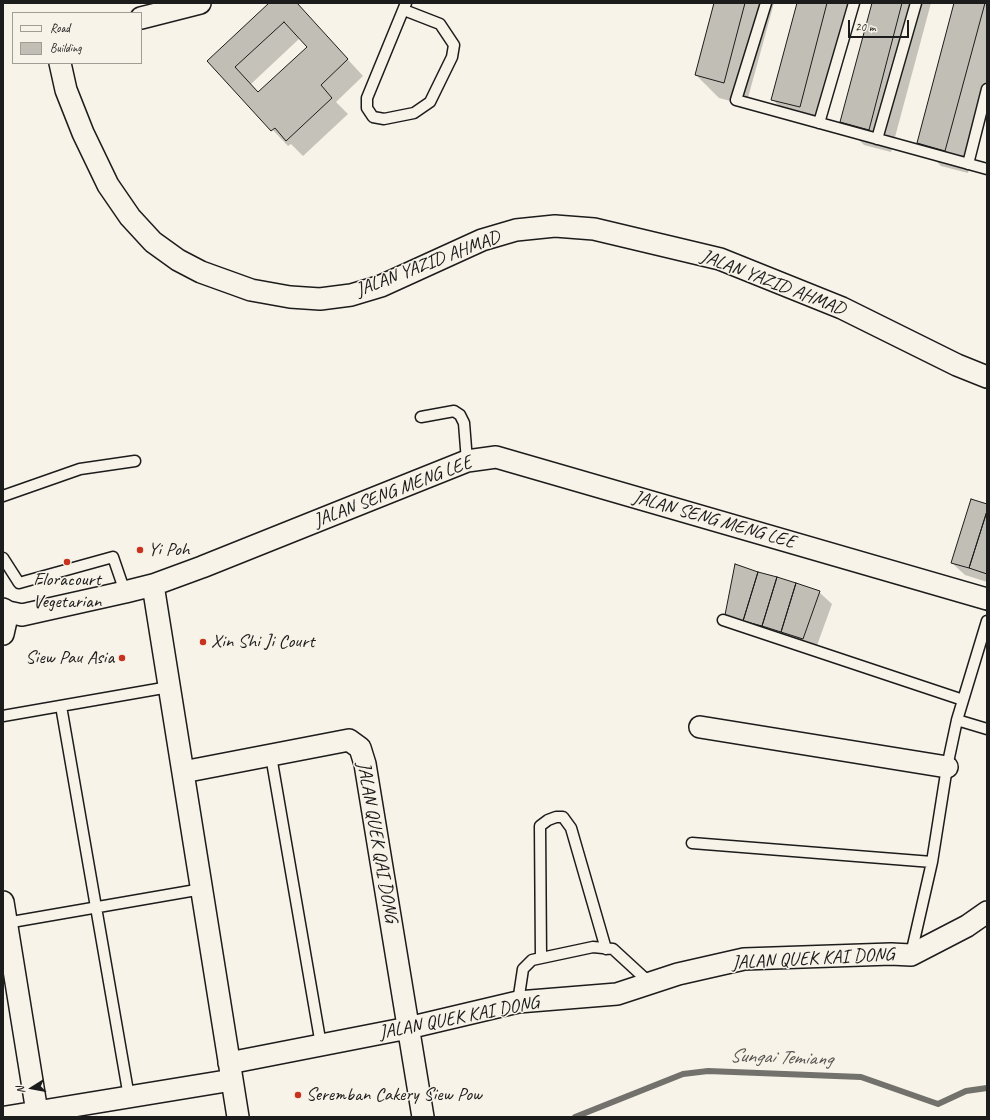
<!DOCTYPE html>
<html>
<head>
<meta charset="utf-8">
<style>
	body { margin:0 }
	#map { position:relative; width:990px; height:1120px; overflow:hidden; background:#f7f3e8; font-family:Caveat,sans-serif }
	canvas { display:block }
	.frame { position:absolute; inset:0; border:4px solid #1c1c1c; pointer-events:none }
	.legend { position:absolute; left:12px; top:12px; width:130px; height:52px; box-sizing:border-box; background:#f7f3e8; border:1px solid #9f9d96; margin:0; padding:5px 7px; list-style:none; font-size:12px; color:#1c1c1c }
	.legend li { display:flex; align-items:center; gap:8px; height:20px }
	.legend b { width:20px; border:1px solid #9f9d96 }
	.north { position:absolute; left:12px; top:1068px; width:40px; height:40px; -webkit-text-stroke:3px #f7f3e8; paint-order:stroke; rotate:259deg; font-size:11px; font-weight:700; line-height:16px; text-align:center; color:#1c1c1c }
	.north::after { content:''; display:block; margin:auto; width:14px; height:18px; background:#1c1c1c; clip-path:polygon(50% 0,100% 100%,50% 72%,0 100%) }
	.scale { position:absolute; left:848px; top:20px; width:61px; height:18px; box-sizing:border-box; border:2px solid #1c1c1c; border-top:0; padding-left:5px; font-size:12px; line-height:14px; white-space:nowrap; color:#1c1c1c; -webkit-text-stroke:3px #f7f3e8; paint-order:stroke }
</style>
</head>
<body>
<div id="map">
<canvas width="990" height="1120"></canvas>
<div class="frame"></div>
<ul class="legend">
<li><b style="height:5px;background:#f7f3e8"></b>Road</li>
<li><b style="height:11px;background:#c0beb5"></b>Building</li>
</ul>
<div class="north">N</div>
<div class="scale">20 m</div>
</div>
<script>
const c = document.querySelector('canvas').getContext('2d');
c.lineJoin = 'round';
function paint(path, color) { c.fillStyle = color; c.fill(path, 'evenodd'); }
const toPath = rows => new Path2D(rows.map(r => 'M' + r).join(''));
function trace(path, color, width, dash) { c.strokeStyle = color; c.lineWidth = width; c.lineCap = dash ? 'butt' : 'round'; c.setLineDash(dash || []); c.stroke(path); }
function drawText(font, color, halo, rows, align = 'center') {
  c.font = font + ' Caveat,sans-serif'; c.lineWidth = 3; c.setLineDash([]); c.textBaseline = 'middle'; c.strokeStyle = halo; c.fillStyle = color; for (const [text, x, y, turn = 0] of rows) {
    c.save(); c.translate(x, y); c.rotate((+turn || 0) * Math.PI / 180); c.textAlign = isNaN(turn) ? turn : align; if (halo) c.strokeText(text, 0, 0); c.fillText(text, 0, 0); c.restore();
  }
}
paint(toPath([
	[271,3,296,3,363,76,336,102,348,114,303,156,291,144,288,146,208,61],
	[300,38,308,47,259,93,251,84],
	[715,3,774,3,746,105,719,98,696,75],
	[798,3,856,3,822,129,795,122,772,99],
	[873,3,931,3,891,152,864,145,841,122],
	[955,3,987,3,987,102,968,173,941,166,918,143],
	[987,504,987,582,965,575,952,563],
	[819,592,832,604,815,651,738,627,726,615]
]), '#0003');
trace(toPath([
	[575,1117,683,1074,708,1071,861,1077,938,1104,966,1091,987,1088]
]), '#72716c', 6);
const building = toPath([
	[269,3,297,3,348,59,321,85,332,98,286,141,275,128,271,131,207,61,269,3],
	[284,22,307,47,258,92,235,67,284,22],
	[714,3,745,3,724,83,695,75,714,3],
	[797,3,827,3,800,107,771,100,797,3],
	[872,3,902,3,869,130,840,122,872,3],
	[954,3,985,3,945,151,917,143,954,3],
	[971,499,987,504,987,511,969,568,951,563,971,499],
	[987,511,987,574,969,568,987,511],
	[735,564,758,572,743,621,725,615,735,564],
	[758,572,777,577,762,626,743,621,758,572],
	[777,577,796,583,781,632,762,626,777,577],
	[796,583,820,591,803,639,781,632,796,583]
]);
paint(building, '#c0beb5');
trace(building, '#1c1c1c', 1);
const service = toPath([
	[766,3,736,100,987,169],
	[404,10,440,24,454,45,452,57,430,102,414,113,384,119,373,117,367,108,367,98,406,3],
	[819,123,854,3],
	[877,139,916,3],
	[968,164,987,89],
	[421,417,454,411,460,415,464,423,467,461],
	[3,496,80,469,135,461],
	[3,558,19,583,113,557,125,592],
	[723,620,963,700],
	[61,706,129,1097],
	[3,716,169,687],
	[957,720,987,729],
	[271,756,321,1045],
	[692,843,932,862],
	[6,923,202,889],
	[911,954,932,862,947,767,957,720,987,621],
	[541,958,540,826,548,820,556,817,563,817,571,828,606,949],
	[518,1002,523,969,532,960,593,947,613,949,650,983]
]);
const minor = toPath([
	[141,18,200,3],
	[60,63,66,90,83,133,108,185,130,217,153,242,178,260,201,272,251,290,290,297,320,299,351,295,381,286,482,240,516,230,555,226,594,229,720,259,842,308,957,365,987,377],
	[153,585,238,1117],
	[3,609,8,612,22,615,125,592,153,585,202,567,467,461,496,457,987,599],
	[3,634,8,612],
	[700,727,947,767],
	[183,772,349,740,360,748,365,764,423,1117],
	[3,902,37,1112],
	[229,1063,408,1028,518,1002,617,994,678,974,744,959,891,954,911,955,967,926,987,912],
	[6,1117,232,1080]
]);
trace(service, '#1c1c1c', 13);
trace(minor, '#1c1c1c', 24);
trace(service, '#f7f3e8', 10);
trace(minor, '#f7f3e8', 21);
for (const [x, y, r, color] of [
	[140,550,4,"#c8321e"],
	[67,562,4,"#c8321e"],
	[203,642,4,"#c8321e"],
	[122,658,4,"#c8321e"],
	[298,1095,4,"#c8321e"]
]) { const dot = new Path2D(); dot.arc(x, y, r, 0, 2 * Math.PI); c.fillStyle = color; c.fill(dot); trace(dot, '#f7f3e8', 1.5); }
drawText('19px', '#1c1c1c', '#f7f3e8', [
	["JALAN YAZID AHMAD",428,264,-21],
	["JALAN YAZID AHMAD",773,283,21],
	["JALAN SENG MENG LEE",393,492,-21],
	["JALAN SENG MENG LEE",714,520,16],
	["JALAN QUEK QAI DONG",377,842,80],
	["JALAN QUEK KAI DONG",813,959,-3],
	["JALAN QUEK KAI DONG",459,1018,-11]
]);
drawText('19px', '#1c1c1c', '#f7f3e8', [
	["Yi Poh",148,550],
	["Floracourt",67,580,"center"],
	["Vegetarian",67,602,"center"],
	["Xin Shi Ji Court",211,642],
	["Siew Pau Asia",114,658,"right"],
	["Seremban Cakery Siew Pow",306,1095]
], 'left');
drawText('italic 20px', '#565452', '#f7f3e8', [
	["Sungai Temiang",781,1058,2]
]);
</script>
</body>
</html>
